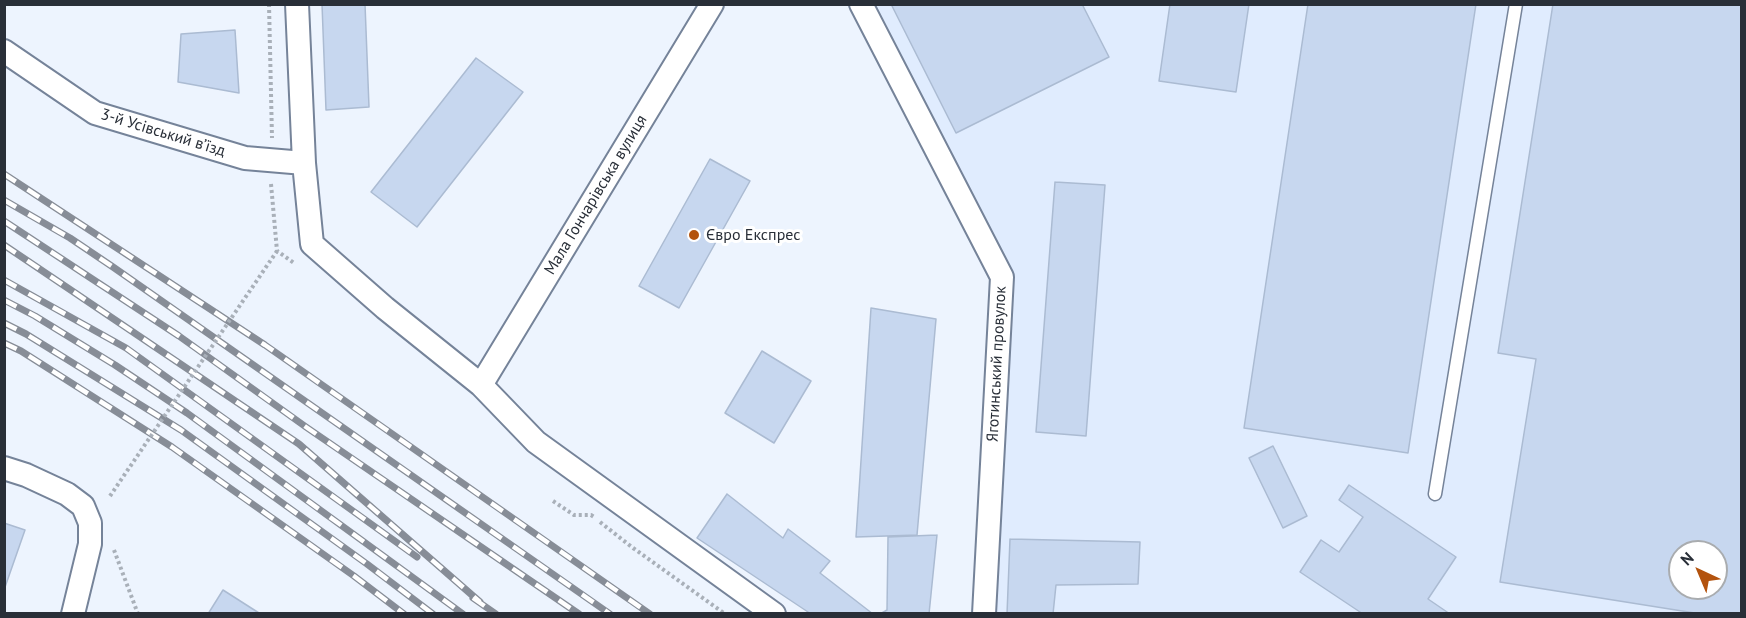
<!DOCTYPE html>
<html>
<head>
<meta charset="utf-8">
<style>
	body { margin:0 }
	#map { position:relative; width:1746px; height:618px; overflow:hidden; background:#edf4fe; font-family:"PT Sans",sans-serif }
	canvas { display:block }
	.frame { position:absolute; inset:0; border:6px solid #292f38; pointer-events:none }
	.north { position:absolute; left:1668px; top:540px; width:60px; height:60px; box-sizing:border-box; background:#fff; border:2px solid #a9acaf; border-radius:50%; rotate:316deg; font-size:16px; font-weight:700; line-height:24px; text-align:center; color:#292f38 }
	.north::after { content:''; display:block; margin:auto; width:21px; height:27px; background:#b3530e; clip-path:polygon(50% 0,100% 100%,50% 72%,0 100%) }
</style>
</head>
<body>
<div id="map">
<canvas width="1746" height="618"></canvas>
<div class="frame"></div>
<div class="north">N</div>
</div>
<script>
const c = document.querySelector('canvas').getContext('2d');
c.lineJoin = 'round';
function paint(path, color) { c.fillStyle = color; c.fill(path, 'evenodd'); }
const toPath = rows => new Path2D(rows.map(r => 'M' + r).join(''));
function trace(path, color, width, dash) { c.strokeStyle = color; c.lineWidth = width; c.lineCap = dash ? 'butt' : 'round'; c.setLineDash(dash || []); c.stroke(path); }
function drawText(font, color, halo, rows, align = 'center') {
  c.font = font + ' "PT Sans",sans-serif'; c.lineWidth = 6; c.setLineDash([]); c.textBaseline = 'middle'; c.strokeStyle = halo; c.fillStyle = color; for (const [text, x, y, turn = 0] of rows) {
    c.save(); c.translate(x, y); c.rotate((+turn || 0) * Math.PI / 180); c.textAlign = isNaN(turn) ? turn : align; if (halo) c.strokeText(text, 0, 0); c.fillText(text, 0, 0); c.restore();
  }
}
paint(toPath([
	[861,5,1741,5,1741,613,984,613,1002,277],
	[1680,552,1716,552,1716,588,1680,588]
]), '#e0ecfe');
const building = toPath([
	[322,4,365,4,369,107,326,110,322,4],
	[891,4,1082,4,1109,57,956,133,891,4],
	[1170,4,1249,4,1236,92,1159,81,1170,4],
	[1308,4,1476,4,1408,453,1244,428,1308,4],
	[1553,4,1742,4,1742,614,1701,614,1500,582,1536,359,1498,353,1553,4],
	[1680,552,1716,552,1716,588,1680,588,1680,552],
	[235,30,239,93,178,82,181,34,235,30],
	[476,58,523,92,417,227,371,192,476,58],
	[710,159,750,181,679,308,639,286,710,159],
	[1055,182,1105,185,1086,436,1036,432,1055,182],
	[871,308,936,319,917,535,856,537,871,308],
	[762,351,811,381,774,443,725,413,762,351],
	[1273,446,1307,516,1283,528,1249,458,1273,446],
	[1349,485,1456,557,1428,599,1450,614,1363,614,1300,572,1321,540,1339,552,1363,517,1339,500,1349,485],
	[727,494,783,538,788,529,830,561,820,573,873,614,811,614,697,538,727,494],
	[4,523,25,530,4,590,4,523],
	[937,535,929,614,880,614,887,610,888,537,937,535],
	[1010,539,1140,542,1138,584,1056,585,1053,614,1007,614,1010,539],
	[223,590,259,613,208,614,223,590]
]);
paint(building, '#c7d7ef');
trace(building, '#abbbd2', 1.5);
const service = toPath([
	[1435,494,1516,4]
]);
const minor = toPath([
	[297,4,304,163,312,244,385,308,481,385,536,442,774,614],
	[861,4,1002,277,984,614],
	[4,51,95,113,245,158,304,163],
	[481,385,712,4],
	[4,468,26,475,67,494,83,506,90,523,90,544,73,614]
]);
trace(service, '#758399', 15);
trace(minor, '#758399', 26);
trace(toPath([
	[269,4,272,138],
	[271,184,277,251,294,263],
	[553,501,574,515,591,515,594,517],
	[600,522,633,548,725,614],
	[114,550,138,614]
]), '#a9b0b9', 4, [3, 3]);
trace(service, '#fff', 12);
trace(minor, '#fff', 22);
const rail = toPath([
	[4,174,265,345,650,614],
	[4,200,70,238,113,267,610,614],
	[4,221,179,336,306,427,579,614],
	[4,245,299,444,480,602],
	[4,280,126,348,417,557],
	[4,300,35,316,115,365,187,413,463,614],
	[4,323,26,334,181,430,367,564,433,614],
	[4,343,21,351,172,447,354,576,404,614],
	[473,598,496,614]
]);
trace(rail, '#878d97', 7);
trace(rail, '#fff', 4.5, [14]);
trace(toPath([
	[110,496,277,251]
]), '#a9b0b9', 4, [3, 3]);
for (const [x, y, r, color] of [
	[694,235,6,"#b3530e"]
]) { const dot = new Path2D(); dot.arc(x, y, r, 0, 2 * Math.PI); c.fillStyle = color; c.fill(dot); trace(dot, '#fff', 2); }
drawText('16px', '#292f38', '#fff', [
	["3-й Усівський в’їзд",163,133,17],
	["Мала Гончарівська вулиця",596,195,-59],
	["Яготинський провулок",997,364,-87]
]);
drawText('16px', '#292f38', '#fff', [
	["Євро Експрес",706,235]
], 'left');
</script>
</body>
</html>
